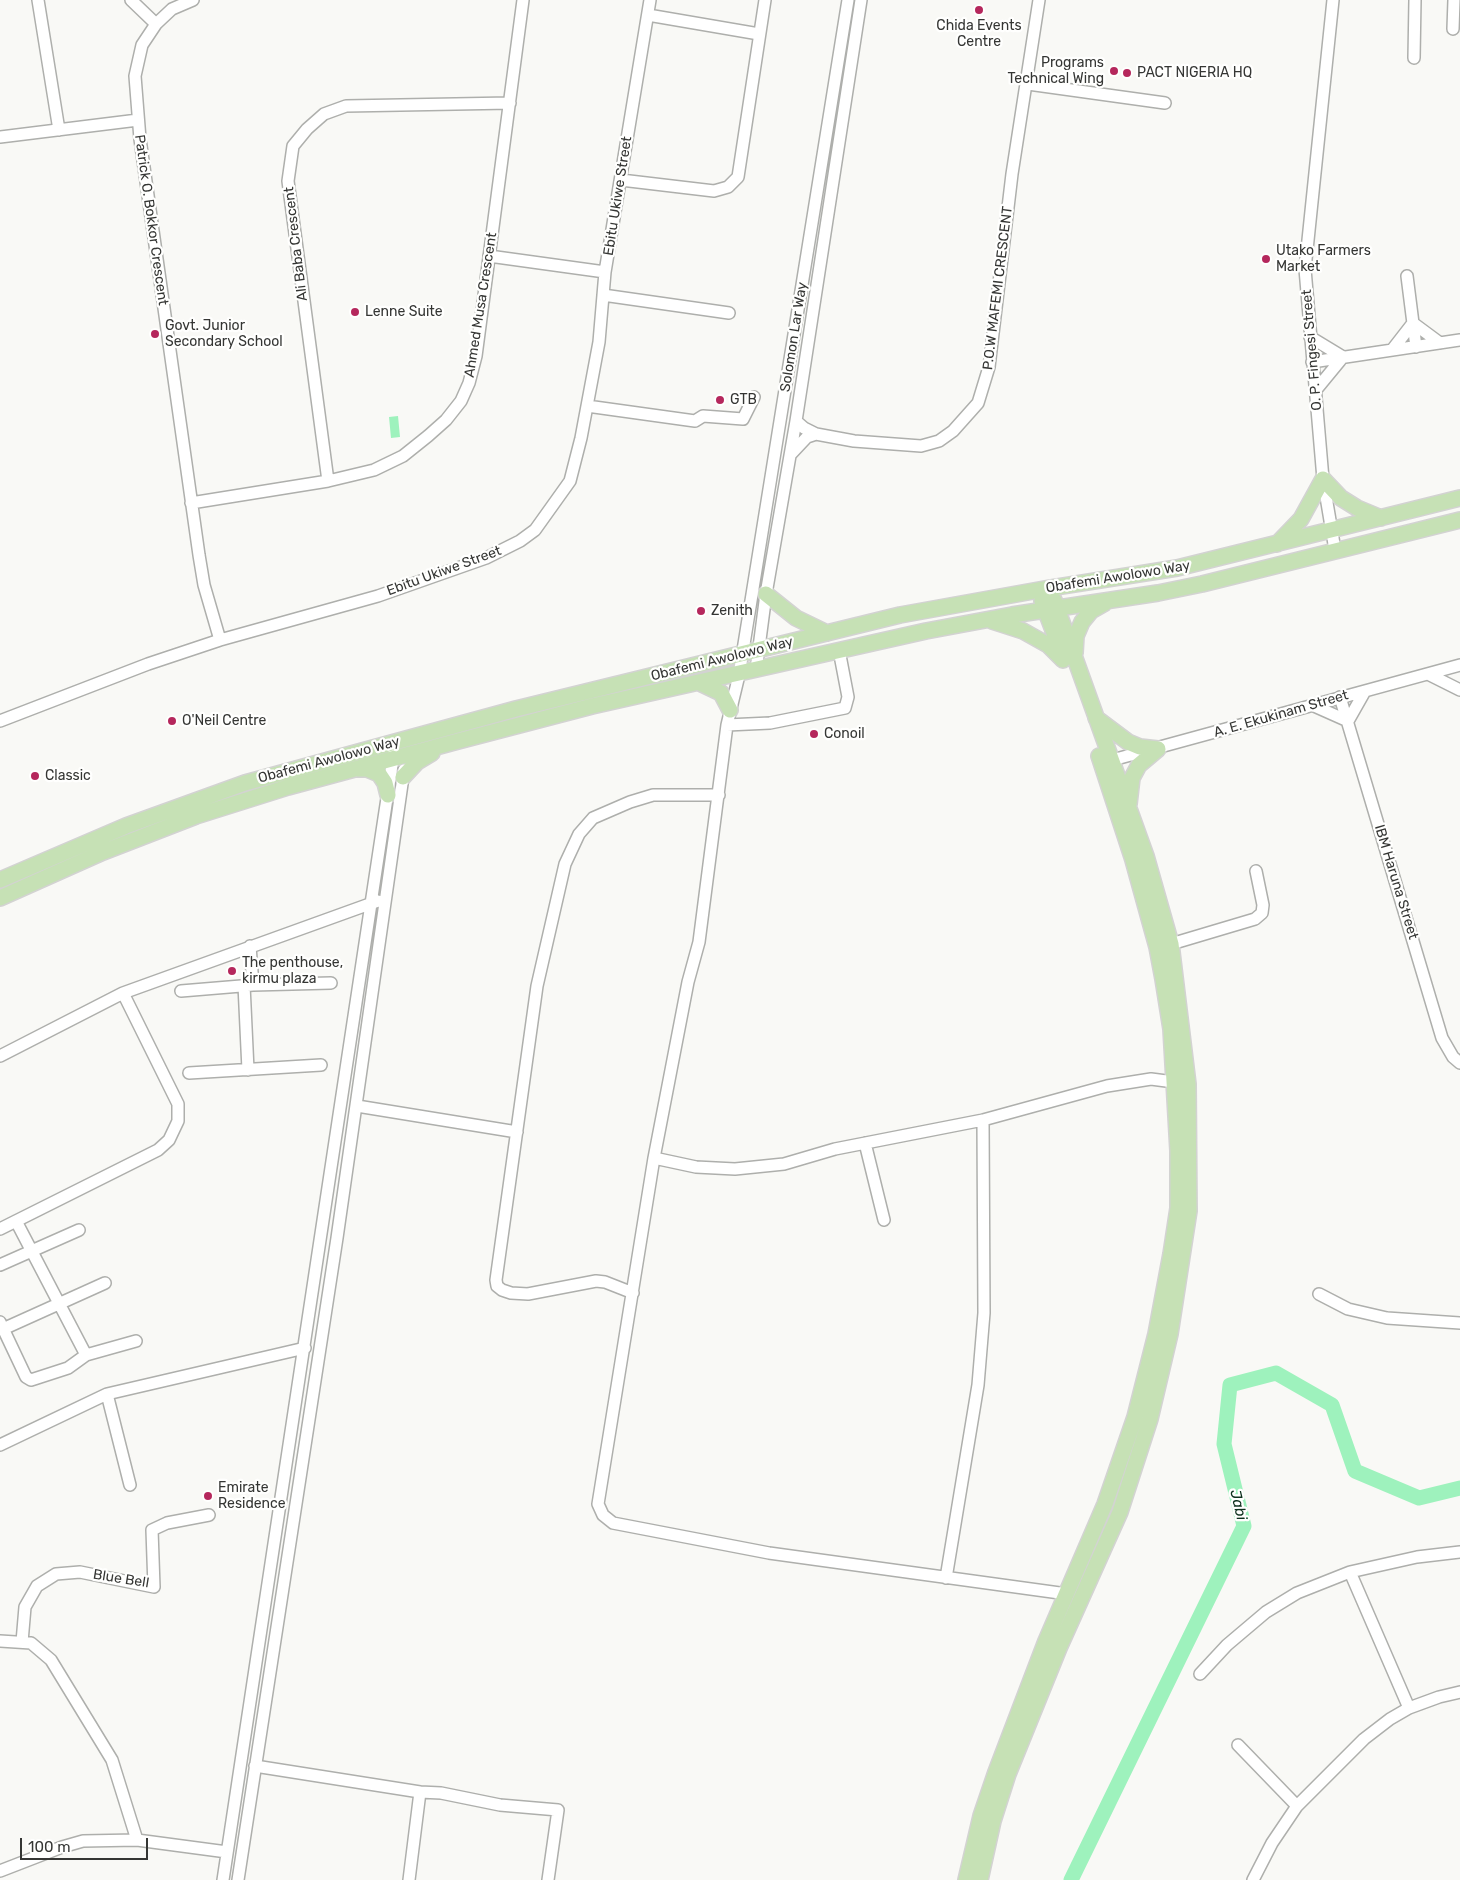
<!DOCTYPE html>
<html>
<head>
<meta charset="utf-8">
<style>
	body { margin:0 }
	#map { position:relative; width:1460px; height:1880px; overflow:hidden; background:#f9f9f6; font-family:Rubik,sans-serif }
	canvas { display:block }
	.scale { position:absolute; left:20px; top:1838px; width:128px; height:22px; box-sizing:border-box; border:2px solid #353634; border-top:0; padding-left:6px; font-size:15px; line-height:18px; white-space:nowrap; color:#353634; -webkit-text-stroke:4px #fffffe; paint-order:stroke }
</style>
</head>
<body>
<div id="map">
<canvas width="1460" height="1880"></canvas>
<div class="scale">100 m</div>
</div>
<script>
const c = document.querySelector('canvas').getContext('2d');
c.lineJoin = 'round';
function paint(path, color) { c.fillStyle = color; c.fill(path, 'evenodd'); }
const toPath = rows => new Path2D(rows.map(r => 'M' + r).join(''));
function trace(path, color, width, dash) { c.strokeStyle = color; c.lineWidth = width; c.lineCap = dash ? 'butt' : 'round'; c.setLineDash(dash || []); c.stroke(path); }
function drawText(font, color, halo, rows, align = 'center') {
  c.font = font + ' Rubik,sans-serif'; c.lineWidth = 4.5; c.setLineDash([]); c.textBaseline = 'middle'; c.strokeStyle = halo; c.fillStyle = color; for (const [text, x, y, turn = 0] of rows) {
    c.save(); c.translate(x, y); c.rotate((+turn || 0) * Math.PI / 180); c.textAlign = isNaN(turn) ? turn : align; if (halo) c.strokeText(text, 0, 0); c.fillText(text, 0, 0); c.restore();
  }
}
paint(toPath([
	[398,416,400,437,391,438,389,417]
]), '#9ef2bd');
trace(toPath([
	[1071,1880,1244,1526,1224,1444,1230,1385,1276,1373,1332,1405,1355,1471,1419,1498,1460,1488]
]), '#9ef2bd', 15);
const minor = toPath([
	[38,0,59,130],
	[131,0,156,24],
	[193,0,172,9,156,24,142,45,135,76,140,139,199,555,204,585,220,640],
	[848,0,739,675,727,725,699,942,688,982,654,1158,598,1504,603,1515,613,1523,769,1553,1067,1594],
	[1333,0,1305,269,1323,479,1335,550],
	[648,15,759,34],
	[1453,29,1454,0],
	[1414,58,1415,0],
	[1028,84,1165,103],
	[0,137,138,120],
	[621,180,714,191,728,187,738,177,765,0],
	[489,256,605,272],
	[1407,276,1416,347],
	[603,295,729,313],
	[1310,337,1343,357,1315,391],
	[1392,350,1413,323,1440,343],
	[1312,362,1460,340],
	[587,406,695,421,703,416,743,419,754,397],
	[796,421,804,428,816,434,854,441,921,446,939,441,953,431,978,403,989,367,1012,174,1039,0],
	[791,454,807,437,816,434],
	[328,481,288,181,293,146,307,129,324,114,346,106,510,103],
	[191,503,328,481,374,470,403,456,428,436,446,420,461,401,469,383,476,356,523,0],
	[756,670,766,594,796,421,861,0],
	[1428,674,1460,690],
	[1340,697,1442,1038,1453,1057,1460,1063],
	[1312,705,1348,721,1365,691],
	[0,721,148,664,220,640,378,596,486,558,520,541,535,530,570,481,581,438,599,342,605,272,650,0],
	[727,725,770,723,845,708,848,697,839,650],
	[1105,762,1460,665],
	[1171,944,1255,919,1262,913,1263,905,1256,871],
	[250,946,253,985],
	[244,985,248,1070],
	[181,991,253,985,331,983],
	[0,1056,123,993,378,901],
	[189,1073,321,1065],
	[357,1106,517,1132],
	[865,1143,884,1220],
	[654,1158,696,1167,735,1169,784,1164,835,1149,983,1120,1107,1086,1151,1079,1174,1082],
	[16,1221,86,1355,136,1341],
	[0,1229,158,1150,169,1140,178,1121,178,1104,123,993],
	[0,1265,79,1230],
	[633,1293,605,1282,596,1281,528,1294,511,1293,502,1290,497,1286,496,1280,537,986,565,864,579,834,593,818,630,802,653,795,719,795],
	[1319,1294,1348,1309,1387,1318,1460,1323],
	[0,1322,26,1377,31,1380,68,1368,86,1355],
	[3,1329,105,1283],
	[107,1394,130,1485],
	[0,1445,107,1394,305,1348],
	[1350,1572,1417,1557,1460,1552],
	[946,1578,978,1385,984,1313,983,1120],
	[0,1641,31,1643,51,1660,112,1760,137,1840],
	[22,1642,25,1607,37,1586,56,1574,80,1572,154,1587,152,1530,167,1523,209,1515],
	[1200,1674,1227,1645,1266,1612,1297,1593,1350,1572,1409,1708],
	[1238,1745,1297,1806],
	[255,1766,420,1792,409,1880],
	[420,1792,441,1793,500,1805,558,1810,548,1880],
	[0,1871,62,1847,83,1841,137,1840,227,1852],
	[223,1880,394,752],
	[238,1880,337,1238,404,770],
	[1253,1880,1272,1843,1297,1806,1364,1739,1390,1719,1409,1708,1439,1697,1460,1692]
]);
const major = toPath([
	[1277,544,1301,519,1323,479,1341,498,1357,508,1381,518],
	[766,594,796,618,827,633],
	[1042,601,1064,659],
	[992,621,1023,631,1048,645,1063,660],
	[1075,653,1076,636,1082,622,1091,611,1105,603],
	[700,683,721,693,730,710],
	[1096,718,1128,742,1140,747,1158,749],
	[358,769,367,769,379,774,385,783,388,795],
	[403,777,417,762,432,753],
	[1129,804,1132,778,1139,765,1158,749],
	[0,880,126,826,245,783,516,709,900,615,1050,588,1177,568,1460,498],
	[0,898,103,852,196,816,288,787,458,741,592,706,926,631,1012,615,1158,593,1202,584,1460,520],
	[966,1880,981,1816,996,1772,1046,1641,1105,1504,1135,1417,1156,1334,1171,1254,1178,1208,1178,1151,1171,1029,1163,979,1157,947,1133,860,1099,756],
	[980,1880,993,1821,1008,1774,1059,1648,1120,1512,1150,1419,1170,1334,1189,1211,1188,1084,1171,944,1146,856,1054,600]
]);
trace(minor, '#aeafac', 14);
trace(major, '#d3d3d2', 18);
trace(minor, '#fff', 11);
trace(major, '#c6e1b5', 15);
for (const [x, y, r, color] of [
	[979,10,5,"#b5275c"],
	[1114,71,5,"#b5275c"],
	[1127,73,5,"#b5275c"],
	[1266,259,5,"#b5275c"],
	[355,312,5,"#b5275c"],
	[155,334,5,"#b5275c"],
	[720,400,5,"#b5275c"],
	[701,611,5,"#b5275c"],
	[172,721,5,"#b5275c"],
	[814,734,5,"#b5275c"],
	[35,776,5,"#b5275c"],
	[232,971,5,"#b5275c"],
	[208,1496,5,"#b5275c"]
]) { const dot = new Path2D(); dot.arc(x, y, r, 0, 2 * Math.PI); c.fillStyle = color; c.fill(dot); trace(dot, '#fffffe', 2); }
drawText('14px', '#353634', '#fffffe', [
	["Chida Events",979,26,"center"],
	["Centre",979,42,"center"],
	["Programs",1104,63,"right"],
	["Technical Wing",1104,79,"right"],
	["PACT NIGERIA HQ",1137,73],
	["Utako Farmers",1276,251],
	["Market",1276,267],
	["Lenne Suite",365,312],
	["Govt. Junior",165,326],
	["Secondary School",165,342],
	["GTB",730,400],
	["Zenith",711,611],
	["O'Neil Centre",182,721],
	["Conoil",824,734],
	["Classic",45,776],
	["The penthouse,",242,963],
	["kirmu plaza",242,979],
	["Emirate",218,1488],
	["Residence",218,1504]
], 'left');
drawText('14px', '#353634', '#fffffe', [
	["Ebitu Ukiwe Street",618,196,-81],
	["Patrick O. Bokkor Crescent",151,220,82],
	["Ali Baba Crescent",296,244,-97],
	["P.O.W MAFEMI CRESCENT",998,288,-83],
	["Ahmed Musa Crescent",481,305,-81],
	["Solomon Lar Way",794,337,-81],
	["O. P. Fingesi Street",1312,350,-95],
	["Ebitu Ukiwe Street",444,571,-20],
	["Obafemi Awolowo Way",1118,577,-9],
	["Obafemi Awolowo Way",722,659,-14],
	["A. E. Ekukinam Street",1281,714,-16],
	["Obafemi Awolowo Way",329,760,-15],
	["IBM Haruna Street",1396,882,73],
	["Blue Bell",121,1579,9]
]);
drawText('italic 15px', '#0d311d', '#fffffe', [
	["Jabi",1238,1505,77]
]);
</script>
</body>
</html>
